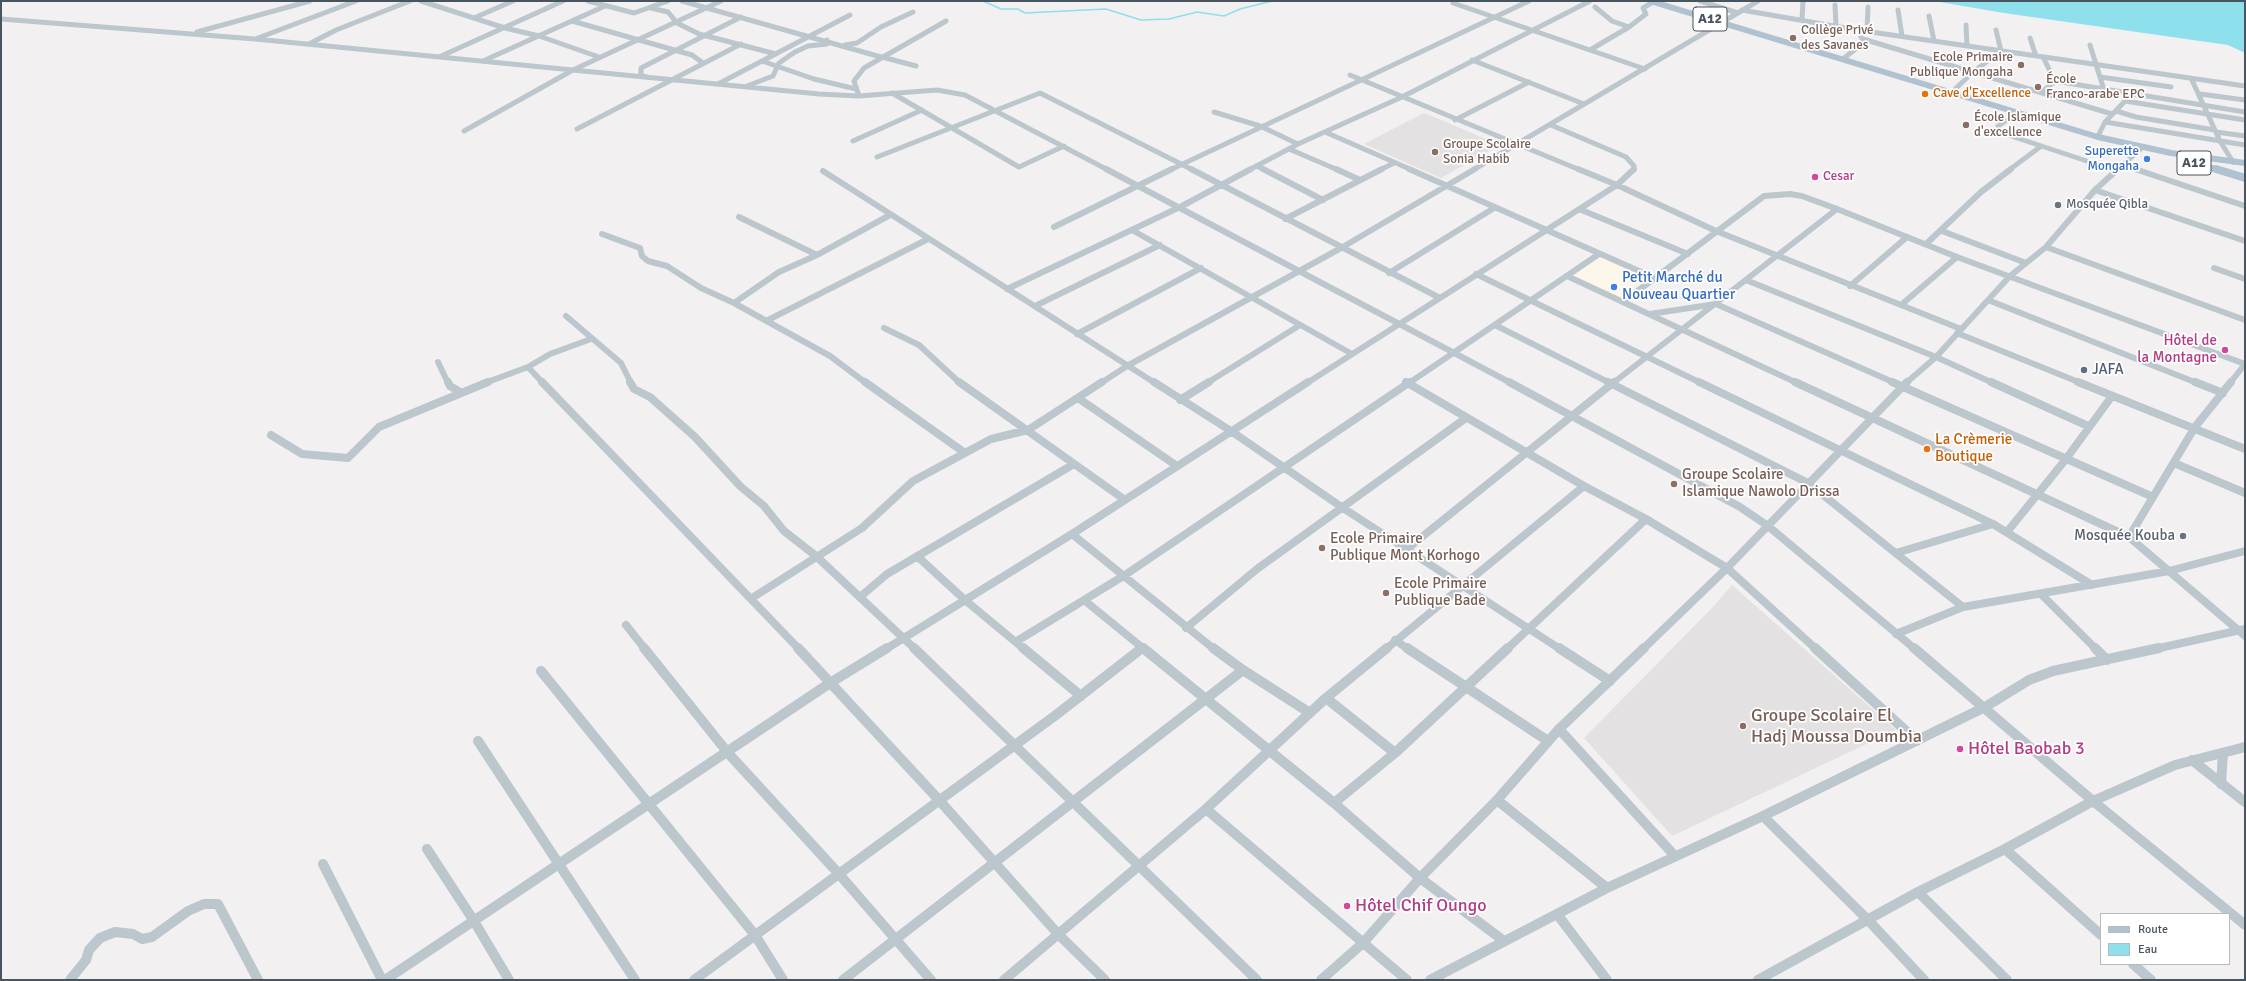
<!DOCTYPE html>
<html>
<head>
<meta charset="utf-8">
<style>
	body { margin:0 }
	#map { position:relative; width:2246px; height:981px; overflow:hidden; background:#f3f0f1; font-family:Signika,sans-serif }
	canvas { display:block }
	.frame { position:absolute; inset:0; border:2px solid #48555e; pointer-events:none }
	.legend { position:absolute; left:2100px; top:913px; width:130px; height:52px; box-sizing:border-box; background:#fff; border:1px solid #b6bbbf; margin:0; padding:5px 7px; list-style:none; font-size:12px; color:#48555e }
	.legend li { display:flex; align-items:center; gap:8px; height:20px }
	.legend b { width:20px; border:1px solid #b6bbbf }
</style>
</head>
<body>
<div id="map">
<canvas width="2246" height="981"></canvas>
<div class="frame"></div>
<ul class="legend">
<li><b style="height:5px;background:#b0c2cf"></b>Route</li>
<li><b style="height:11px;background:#8de0ec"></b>Eau</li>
</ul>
</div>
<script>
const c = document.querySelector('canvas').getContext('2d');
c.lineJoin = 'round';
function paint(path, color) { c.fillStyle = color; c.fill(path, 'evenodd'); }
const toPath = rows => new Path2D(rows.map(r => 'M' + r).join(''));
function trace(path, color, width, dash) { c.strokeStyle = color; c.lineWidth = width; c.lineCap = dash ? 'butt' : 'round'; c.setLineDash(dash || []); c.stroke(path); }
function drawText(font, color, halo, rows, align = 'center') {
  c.font = font + ' Signika,sans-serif'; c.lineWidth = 3.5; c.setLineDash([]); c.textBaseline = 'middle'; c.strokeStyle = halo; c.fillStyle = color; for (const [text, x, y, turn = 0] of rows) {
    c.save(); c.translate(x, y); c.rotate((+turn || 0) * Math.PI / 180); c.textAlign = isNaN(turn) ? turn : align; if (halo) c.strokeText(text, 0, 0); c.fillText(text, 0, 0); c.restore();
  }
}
paint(toPath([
	[1598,256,1646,276,1619,298,1571,276]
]), '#fcf6eb');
paint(toPath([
	[1424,113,1427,114,1500,145,1441,178,1364,144],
	[1732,585,1896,730,1672,836,1584,738,1711,609]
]), '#e4e1e3');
paint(toPath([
	[1934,1,2245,1,2245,53,2228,45,2004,13]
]), '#8de0ec');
trace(toPath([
	[983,1,1001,9,1018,9,1025,13,1106,9,1141,20,1169,19,1197,12,1224,16,1240,9,1272,1]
]), '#8de0ec', 1.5);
trace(toPath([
	[421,1,505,28,539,36,599,57],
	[588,1,634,13,668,1],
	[682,1,881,57],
	[1700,1,1738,13],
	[1453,3,1645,69],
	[1835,5,1836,26],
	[1595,7,1612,21,1629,27],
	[651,8,668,12,677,23,699,34,776,54],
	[1742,10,1857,30,2245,86],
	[1898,10,1902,36],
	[1929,16,1934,41],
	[474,18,513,1],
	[1,19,255,39,819,94,859,96,937,90,965,95,1108,170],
	[1802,20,1803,1],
	[572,21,692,55,703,63],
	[1966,25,1967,46],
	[1867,31,1868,7],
	[197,32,310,1],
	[258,38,356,1],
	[2030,38,2036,56],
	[1863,39,2112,114],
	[309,44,336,30,410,1],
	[845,45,857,43,881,27,913,12],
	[2090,45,2104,90],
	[1590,50,1629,27,1646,14,1643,8,1653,2],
	[439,57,563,1],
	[882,57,916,66],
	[1843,59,1864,42,1861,37],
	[1472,60,1584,104],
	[483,61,605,6],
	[762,61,814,79,856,89],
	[1350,75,1580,170],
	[647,77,641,75,641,68,741,17],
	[2100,77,2171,87],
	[2191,78,2220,141,2233,162],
	[2055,81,2245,112],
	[718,84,850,15],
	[747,86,773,76,779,63,795,52,808,46,827,44,827,40],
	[2042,92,2055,81,2043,57],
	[892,93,1019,167,1064,146],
	[1951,93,1973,72,2001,51,1996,30],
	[2200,94,2245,100],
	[859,96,854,81,864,68,946,21],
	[2125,101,2245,120],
	[2116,111,2136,117,2215,130],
	[1214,112,1260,126,1298,144],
	[2018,113,1998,126,1999,132,2114,170],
	[1455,120,1529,82],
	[2105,122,2245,145],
	[1551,125,1626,157,1634,166,1634,170],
	[577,129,741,44],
	[464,131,573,70,721,1],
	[1325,132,1412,170],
	[2216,132,2245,136],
	[2099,134,2105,122,2125,101,2126,96],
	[853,141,922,110],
	[1289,149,1338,170],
	[877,157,1040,93,1193,170],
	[2122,165,2138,170],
	[1256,166,1265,170],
	[1170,170,1529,1],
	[1249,170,1298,144,1402,97,1590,1],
	[1380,170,1394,163],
	[1473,170,1758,1],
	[2009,170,2040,147],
	[2117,170,2143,147]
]), '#bcc6cd', 5);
trace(toPath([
	[1106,169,1511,383],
	[1191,169,1440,298],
	[1263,169,1323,200],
	[1336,169,1360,180],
	[1409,169,1657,279],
	[1578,169,1617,185,1716,231,1961,329],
	[2111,169,2116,171],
	[2135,169,2245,206],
	[823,171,1155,383],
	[2095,190,2245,241],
	[1579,209,1688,254],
	[739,217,817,255],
	[1285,219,1382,169],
	[1054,227,1172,169],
	[1132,230,1352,354],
	[1942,231,2026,263],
	[602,234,640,248,642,256,648,261,667,266,701,288,734,303,830,356,866,383],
	[1926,244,1981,192,2011,169],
	[2046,247,2245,320],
	[2214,268,2245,279],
	[1389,273,1494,208],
	[1476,274,1701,383],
	[1567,276,1797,383],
	[1746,280,1936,357,1993,383],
	[1850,286,1907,237],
	[1007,289,1180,207,1251,169],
	[1988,300,2197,383],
	[1623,302,1764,196,1790,194,1802,196,1837,209,1957,257,2245,364],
	[734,303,779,272,817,255,890,215],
	[1901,305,1957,257],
	[1035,306,1160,245],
	[1650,314,1716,304,1895,383],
	[566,316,621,363,631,383],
	[766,321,928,239],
	[1495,325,1610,383],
	[884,328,919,345,960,383],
	[1957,333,2081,383],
	[1077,334,1201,268],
	[438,362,448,383],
	[528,367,543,383],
	[1406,382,1407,383],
	[485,383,528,367,550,354,591,339],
	[1101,383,1127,366,1341,248,1475,169],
	[1207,383,1300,325],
	[1307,383,1617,185,1634,169],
	[1409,383,1599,254],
	[1613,383,1837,209],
	[1906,383,1936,357,2010,276,2046,247,2095,190,2118,169],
	[2230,383,2245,364]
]), '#bcc6cd', 6);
trace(toPath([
	[448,382,450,386,460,392],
	[542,382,799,649],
	[630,382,634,389,650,397,695,437,740,486,764,506,784,531,816,556,915,649],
	[865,382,965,453],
	[959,382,1125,500],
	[1154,382,1231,431,1343,508,1560,649],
	[1406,382,1584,486,1646,519,1727,568,1816,649],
	[1509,382,1740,507,1768,526,1915,649],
	[1608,382,1808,483,1963,607],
	[1699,382,1993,524,2092,585],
	[1795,382,2129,537,2245,636],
	[1892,382,2153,497],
	[1991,382,2088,426],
	[2078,382,2245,449],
	[2195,382,2223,393],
	[1078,398,1177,466],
	[1180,400,1209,382],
	[271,435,302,454,348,458,379,427,488,382],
	[2174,463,2245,493],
	[2007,532,2066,459,2112,396],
	[1072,534,1214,649],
	[2129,537,2195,427,2231,382],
	[1407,549,1614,382],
	[1896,553,1993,524],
	[917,556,965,600,1024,649],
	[2041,594,2096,649],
	[860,597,887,574,1074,464],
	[752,598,862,528,913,481,991,439,1028,430,1102,382],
	[1084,600,1144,649],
	[626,625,645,649],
	[1186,628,1257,569,1466,418],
	[1896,634,1963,607,2169,571,2245,551],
	[1395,640,1408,649],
	[1017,641,1125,575,1410,382],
	[886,649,1072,534,1308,382],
	[1386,649,1584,486],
	[1507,649,1646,519],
	[1643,649,1727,568,1907,382],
	[2155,649,2245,629]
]), '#bcc6cd', 8);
trace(toPath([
	[644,648,728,753,839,874,931,980],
	[798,648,939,800,1058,934,1105,980],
	[914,648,1257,980],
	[1023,648,1081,696],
	[1143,648,1334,803,1420,878,1504,941],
	[1213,648,1243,670,1310,713],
	[1407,648,1548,741],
	[1559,648,1610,681],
	[1815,648,1917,741],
	[1914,648,2093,801,2245,925],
	[2095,648,2107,660],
	[541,671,755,935,783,980],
	[1326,698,1395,753],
	[1559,729,1674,855],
	[478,741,635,980],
	[2192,760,2245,802],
	[2221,784,2223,753],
	[1497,800,1607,888],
	[1334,803,1395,753,1508,648],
	[1206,809,1407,980],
	[1763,816,1868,920,1924,980],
	[427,849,474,921,509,980],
	[2005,849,2101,935],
	[323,864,382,980],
	[1918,892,2007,980],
	[1557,914,1607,980],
	[2133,964,2151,980],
	[70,980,86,960,89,950,100,938,115,932,133,934,142,939,152,937,188,911,204,904,218,904,258,980],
	[385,980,830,683,887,648],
	[694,980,1056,715,1142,648],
	[843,980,1243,670],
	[1004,980,1206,809,1326,698,1387,648],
	[1321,980,1363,943,1420,878,1497,800,1559,729,1644,648],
	[1430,980,1607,888,1763,816,1985,707,2029,680,2053,671,2159,648],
	[1758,980,1918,892,2005,849,2093,801,2175,765,2245,747]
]), '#bcc6cd', 10);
trace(toPath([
	[1650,1,2098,137,2171,153,2245,163],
	[2195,163,2219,170]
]), '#b0c2cf', 6);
trace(toPath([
	[2216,169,2245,178]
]), '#b0c2cf', 8);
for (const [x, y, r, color] of [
	[1793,38,4,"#8d6e63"],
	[2021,65,4,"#8d6e63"],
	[2038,87,4,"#8d6e63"],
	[1925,94,4,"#e8710a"],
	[1966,125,4,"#8d6e63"],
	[1435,152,4,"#8d6e63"],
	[2147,159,4,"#3f7fe0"],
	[1815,177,4,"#d1479c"],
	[2058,205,4,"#6b7280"],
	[1614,287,4,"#3f7fe0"],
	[2225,350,4,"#d1479c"],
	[2084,370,4,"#5c6f8a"],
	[1927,449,4,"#e8710a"],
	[1674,484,4,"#8d6e63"],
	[2183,536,4,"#6b7280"],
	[1322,548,4,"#8d6e63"],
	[1386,593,4,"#8d6e63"],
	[1743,726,4,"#8d6e63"],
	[1960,749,4,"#d1479c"],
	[1347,906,4,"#d1479c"]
]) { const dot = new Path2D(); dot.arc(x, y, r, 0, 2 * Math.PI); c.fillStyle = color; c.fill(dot); trace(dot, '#fff', 1.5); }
drawText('13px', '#785e54', '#fff', [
	["Collège Privé",1801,31],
	["des Savanes",1801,46],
	["Ecole Primaire",2013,58,"right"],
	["Publique Mongaha",2013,73,"right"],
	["École",2046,80],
	["Franco-arabe EPC",2046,95],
	["École Islamique",1974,118],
	["d'excellence",1974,133],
	["Groupe Scolaire",1443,145],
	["Sonia Habib",1443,160]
], 'left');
drawText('13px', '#c56008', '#fff', [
	["Cave d'Excellence",1933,94]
], 'left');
drawText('13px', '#366cbe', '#fff', [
	["Superette",2139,152],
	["Mongaha",2139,167]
], 'right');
drawText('13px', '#b23c85', '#fff', [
	["Cesar",1823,177]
], 'left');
drawText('13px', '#5b616d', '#fff', [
	["Mosquée Qibla",2066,205]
], 'left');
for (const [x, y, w] of [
	[1710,19,34],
	[2194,163,34]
]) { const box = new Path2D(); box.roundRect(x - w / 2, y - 12, w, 24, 3); c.fillStyle = '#fff'; c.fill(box); trace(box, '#48555e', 1); }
drawText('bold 14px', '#48555e', null, [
	["A12",1710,19],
	["A12",2194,163]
]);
drawText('15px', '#366cbe', '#fff', [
	["Petit Marché du",1622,278],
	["Nouveau Quartier",1622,295]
], 'left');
drawText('15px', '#b23c85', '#fff', [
	["Hôtel de",2217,341],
	["la Montagne",2217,358]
], 'right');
drawText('15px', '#4e5e75', '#fff', [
	["JAFA",2092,370]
], 'left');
drawText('15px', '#c56008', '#fff', [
	["La Crèmerie",1935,440],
	["Boutique",1935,457]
], 'left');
drawText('15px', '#785e54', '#fff', [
	["Groupe Scolaire",1682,475],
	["Islamique Nawolo Drissa",1682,492],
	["Ecole Primaire",1330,539],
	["Publique Mont Korhogo",1330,556],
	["Ecole Primaire",1394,584],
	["Publique Bade",1394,601]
], 'left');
drawText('15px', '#5b616d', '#fff', [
	["Mosquée Kouba",2175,536]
], 'right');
drawText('18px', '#785e54', '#fff', [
	["Groupe Scolaire El",1751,716],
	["Hadj Moussa Doumbia",1751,737]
], 'left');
drawText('18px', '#b23c85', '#fff', [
	["Hôtel Baobab 3",1968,749],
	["Hôtel Chif Oungo",1355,906]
], 'left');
</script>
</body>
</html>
